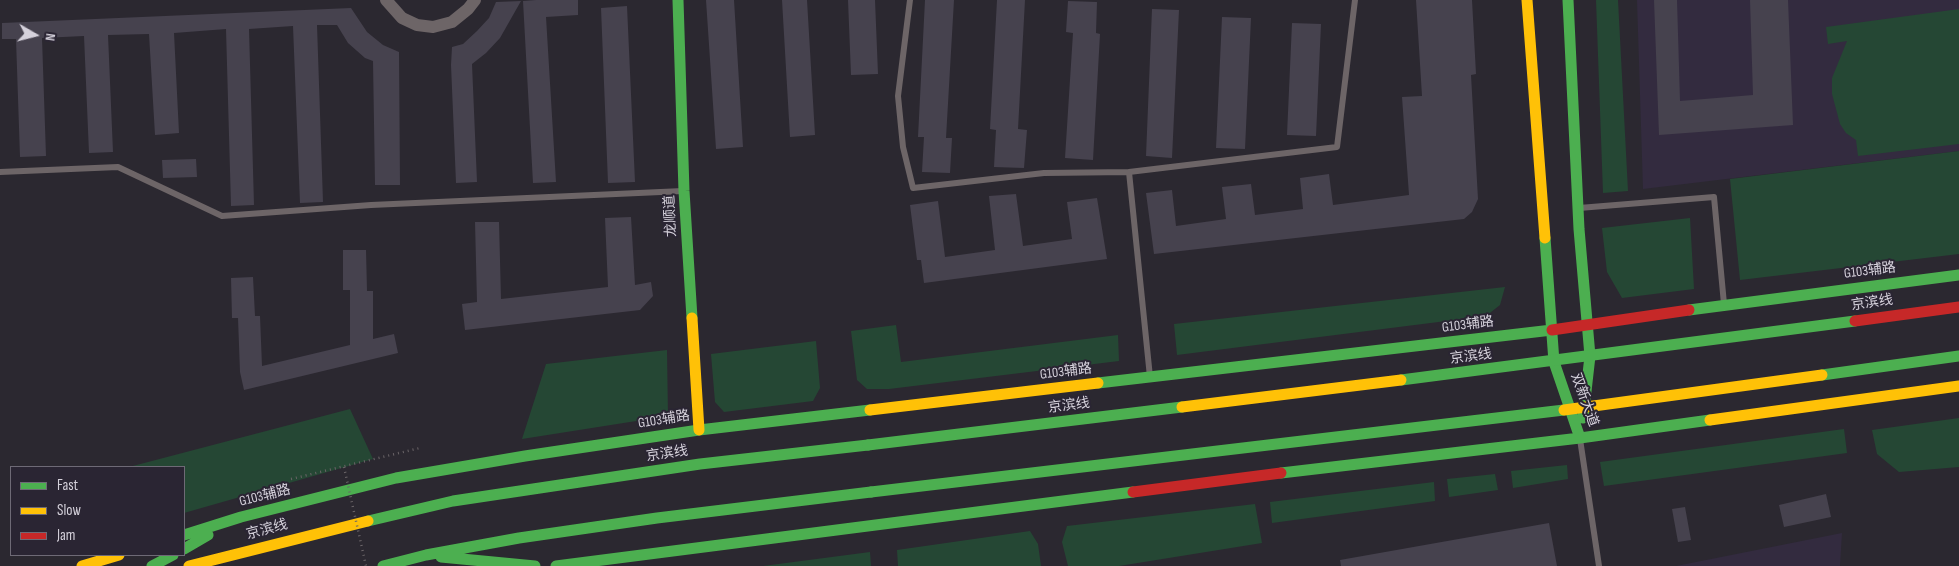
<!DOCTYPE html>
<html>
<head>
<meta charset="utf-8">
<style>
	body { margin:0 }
	#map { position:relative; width:1959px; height:566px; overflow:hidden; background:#2b2830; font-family:"Sofia Sans Condensed",sans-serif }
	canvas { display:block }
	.legend { position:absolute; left:10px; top:466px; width:175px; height:90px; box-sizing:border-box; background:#2a2533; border:1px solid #6e6a76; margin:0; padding:6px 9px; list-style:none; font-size:15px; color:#d5d1db }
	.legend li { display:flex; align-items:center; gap:10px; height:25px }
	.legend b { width:25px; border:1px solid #6e6a76 }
	.north { position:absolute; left:10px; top:10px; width:50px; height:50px; -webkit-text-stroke:4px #2a2533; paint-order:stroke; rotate:98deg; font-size:14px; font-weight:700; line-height:20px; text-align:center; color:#d5d1db }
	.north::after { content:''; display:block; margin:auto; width:18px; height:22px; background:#d5d1db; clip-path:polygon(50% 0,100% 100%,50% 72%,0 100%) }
</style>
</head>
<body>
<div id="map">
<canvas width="1959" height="566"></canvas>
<ul class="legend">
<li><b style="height:6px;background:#4caf50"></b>Fast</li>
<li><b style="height:6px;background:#ffc107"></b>Slow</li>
<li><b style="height:6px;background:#c62828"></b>Jam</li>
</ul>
<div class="north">N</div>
</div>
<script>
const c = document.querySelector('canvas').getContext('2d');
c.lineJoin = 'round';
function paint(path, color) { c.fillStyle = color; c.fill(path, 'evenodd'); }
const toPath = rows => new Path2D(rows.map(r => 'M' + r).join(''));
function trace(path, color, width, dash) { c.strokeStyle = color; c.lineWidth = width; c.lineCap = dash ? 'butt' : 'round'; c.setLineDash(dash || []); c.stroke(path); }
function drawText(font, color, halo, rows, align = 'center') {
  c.font = font + ' "Sofia Sans Condensed","Noto Sans SC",sans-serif'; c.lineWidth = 4; c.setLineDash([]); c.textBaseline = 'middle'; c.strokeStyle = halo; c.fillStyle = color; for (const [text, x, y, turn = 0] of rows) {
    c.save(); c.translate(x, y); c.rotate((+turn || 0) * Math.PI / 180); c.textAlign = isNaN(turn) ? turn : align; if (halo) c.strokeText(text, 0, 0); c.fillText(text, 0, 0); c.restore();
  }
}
paint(toPath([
	[1637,0,1959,0,1959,151,1643,189],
	[1842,533,1840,566,1676,566]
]), '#332b3f');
paint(toPath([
	[1596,0,1618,0,1628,191,1603,193],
	[1959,9,1959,144,1858,156,1856,140,1846,133,1840,124,1832,94,1832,78,1847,41,1828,44,1826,27],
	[1959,151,1959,254,1740,280,1730,179],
	[1690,218,1694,289,1622,298,1607,272,1602,228],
	[1505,287,1500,305,1486,316,1177,355,1174,324],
	[896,325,901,362,1118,335,1119,361,889,389,867,389,857,380,851,331],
	[816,341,820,388,813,401,724,412,715,402,711,354],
	[667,350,668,416,522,439,546,364],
	[350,409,373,459,184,513,184,467,129,467],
	[1959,418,1959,467,1899,472,1877,454,1872,430],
	[1844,429,1847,453,1604,486,1600,462],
	[1567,465,1568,479,1513,488,1511,471],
	[1495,474,1498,490,1449,497,1447,479],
	[1434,482,1435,501,1272,523,1270,502],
	[1255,504,1262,543,1119,566,1068,566,1062,542,1067,526],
	[1030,531,1038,544,1041,566,898,566,897,550],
	[870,552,871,566,763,566]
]), '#254734');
paint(toPath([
	[536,0,578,0,578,15,546,17,556,182,533,183,523,1],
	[706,0,734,0,743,147,716,149],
	[782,0,807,0,815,135,790,137],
	[848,0,875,0,878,74,851,75],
	[925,0,954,0,946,138,952,138,950,173,922,172,924,137,918,137],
	[997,0,1025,0,1018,129,1027,130,1024,168,994,167,996,130,990,129],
	[1416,0,1472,0,1476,74,1471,75,1478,199,1472,212,1464,219,1154,254,1146,193,1172,190,1176,226,1226,219,1222,187,1251,184,1255,215,1303,209,1300,178,1329,174,1333,205,1409,195,1402,97,1422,96],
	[1654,0,1677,0,1680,101,1753,95,1750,0,1788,0,1793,125,1659,135],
	[521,1,500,38,486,53,472,64,477,182,456,183,451,65,452,47,463,44,477,31,489,18,496,2],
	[1068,1,1097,2,1096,33,1100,34,1093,160,1065,158,1073,33,1066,32],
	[627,6,635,182,608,183,601,8],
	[351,8,367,32,383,45,399,52,400,185,375,185,373,61,365,58,348,43,337,25,317,25,323,202,300,203,293,26,249,29,254,205,231,206,226,29,174,33,179,133,155,135,149,34,108,35,113,152,89,153,84,36,42,38,46,156,20,157,16,39,2,39,2,23],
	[1152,9,1179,10,1172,158,1146,156],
	[1222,17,1251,18,1245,149,1216,148],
	[1292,23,1321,24,1316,136,1287,135],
	[196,159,197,177,163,178,162,160],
	[1016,194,1023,246,1072,239,1067,202,1097,198,1107,259,924,283,921,260,917,260,910,205,938,201,945,257,995,250,989,196],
	[631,217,635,285,651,282,653,296,640,310,465,330,462,304,477,302,475,222,499,222,501,299,608,287,605,218],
	[343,250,366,250,367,291,373,291,373,339,394,334,398,353,244,390,240,372,238,318,232,318,231,278,253,277,255,316,260,316,262,366,350,345,350,290,343,290],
	[1826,494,1831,517,1784,527,1779,505],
	[1685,507,1691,540,1678,542,1672,509],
	[1549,523,1557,566,1341,566,1340,560]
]), '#46424e');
trace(toPath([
	[291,479,420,448]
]), '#6b6568', 2.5, [1, 4]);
trace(toPath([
	[910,0,898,96,903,147,913,188,1044,173,1129,172,1150,377],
	[0,172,118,167,222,216,371,205,683,191],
	[1129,172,1337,147,1355,0],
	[1579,208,1714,197,1724,304],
	[1580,439,1599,566]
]), '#6d6567', 6);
trace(toPath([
	[386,0,402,18,417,25,433,27,452,22,468,9,475,0]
]), '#6d6567', 12);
trace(toPath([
	[678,0,684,191,692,318],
	[1568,0,1579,229,1590,356,1583,418],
	[1545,238,1554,362,1580,438],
	[1689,310,1959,275],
	[1098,383,1552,330],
	[1281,473,1580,438,1710,420],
	[368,521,453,501,700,464,868,445],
	[184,535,241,517,396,478,525,456,699,430,870,410],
	[184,549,208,535],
	[441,557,535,566],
	[152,566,173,555],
	[383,566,426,555,519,538,657,518,871,492],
	[556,566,1133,492]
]), '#4caf50', 11);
trace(toPath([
	[1527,0,1545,238],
	[692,318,699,430],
	[870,410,1098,383],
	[1710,420,1959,386],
	[82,566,119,555],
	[189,566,368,521]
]), '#ffc107', 11);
trace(toPath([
	[1552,330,1689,310],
	[1133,492,1281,473]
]), '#c62828', 11);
trace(toPath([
	[344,467,366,566]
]), '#6b6568', 2.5, [1, 4]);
trace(toPath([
	[1822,375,1959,356],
	[1401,380,1855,321],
	[868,445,1182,407],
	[871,492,1564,410]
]), '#4caf50', 11);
trace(toPath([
	[1182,407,1401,380],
	[1564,410,1822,375]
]), '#ffc107', 11);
trace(toPath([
	[1855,321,1959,307]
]), '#c62828', 11);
drawText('14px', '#d5d1db', '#2a2533', [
	["龙顺道",671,216,-93],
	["G103辅路",1870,271,-7],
	["京滨线",1872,303,-8],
	["G103辅路",1468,325,-7],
	["京滨线",1471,357,-7],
	["G103辅路",1066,372,-7],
	["双新大道",1584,400,70],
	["京滨线",1069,406,-7],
	["G103辅路",664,420,-9],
	["京滨线",667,454,-8],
	["G103辅路",265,496,-14],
	["京滨线",267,530,-15]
]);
</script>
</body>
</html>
